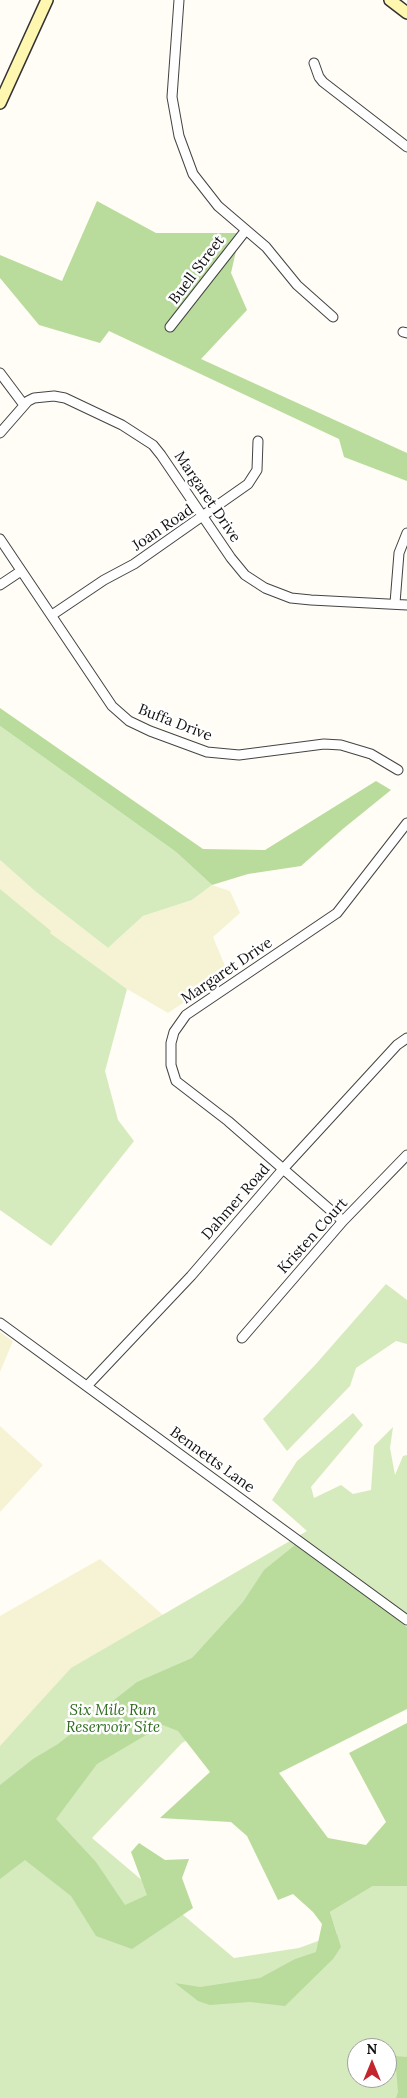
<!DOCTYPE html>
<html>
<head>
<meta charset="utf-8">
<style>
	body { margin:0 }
	#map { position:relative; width:407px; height:2098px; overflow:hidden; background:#fffdf5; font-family:Lora,serif }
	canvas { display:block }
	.north { position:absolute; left:347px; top:2038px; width:50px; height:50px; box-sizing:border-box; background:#fff; border:1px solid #a0a0a0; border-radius:50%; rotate:0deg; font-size:14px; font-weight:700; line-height:20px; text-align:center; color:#111 }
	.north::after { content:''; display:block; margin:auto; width:18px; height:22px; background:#c4262e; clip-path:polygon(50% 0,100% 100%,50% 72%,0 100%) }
</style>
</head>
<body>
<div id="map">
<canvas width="407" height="2098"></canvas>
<div class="north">N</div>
</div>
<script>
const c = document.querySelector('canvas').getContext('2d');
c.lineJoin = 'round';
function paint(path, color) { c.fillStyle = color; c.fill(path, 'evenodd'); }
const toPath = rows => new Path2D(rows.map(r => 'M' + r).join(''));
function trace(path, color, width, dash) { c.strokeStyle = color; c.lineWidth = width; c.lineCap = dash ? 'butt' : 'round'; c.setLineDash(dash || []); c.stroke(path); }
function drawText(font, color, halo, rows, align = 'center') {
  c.font = font + ' Lora,serif'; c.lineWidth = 5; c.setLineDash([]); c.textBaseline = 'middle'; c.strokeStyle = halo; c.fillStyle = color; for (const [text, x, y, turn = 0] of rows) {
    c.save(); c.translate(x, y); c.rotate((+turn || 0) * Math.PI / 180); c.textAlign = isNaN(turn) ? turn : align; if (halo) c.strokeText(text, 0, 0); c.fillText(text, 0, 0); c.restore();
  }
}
paint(toPath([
	[0,860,36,892,108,948,143,916,192,900,212,885,230,891,240,913,213,937,228,973,168,1013,127,989,37,924,0,933],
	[0,1332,13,1341,0,1372],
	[0,1426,43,1465,0,1512],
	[100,1559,200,1648,0,1785,0,1616]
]), '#f6f3d4');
paint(toPath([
	[0,726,176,852,212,885,192,900,143,916,108,948,36,892,0,860],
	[0,889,51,931,50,933,127,989,105,1071,118,1120,134,1141,51,1246,0,1210],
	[386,1284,407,1300,407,1344,396,1341,356,1368,350,1386,287,1451,263,1419,316,1364],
	[353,1413,363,1425,311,1487,314,1498,341,1485,353,1494,371,1490,374,1446,393,1427,390,1448,395,1475,403,1456,407,1455,407,1614,391,1621,182,1743,92,1838,234,1958,299,1948,337,1934,330,1912,373,1886,407,1886,407,2098,0,2098,0,1746,71,1668,307,1531,272,1500,297,1461],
	[357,2048,387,2048,387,2078,357,2078]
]), '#d5ebbd');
paint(toPath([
	[97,201,156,233,240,233,231,273,247,310,201,359,407,453,407,481,344,457,339,439,109,331,100,343,39,325,0,278,0,255,62,281],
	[0,708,203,849,265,850,376,781,391,790,344,828,301,866,248,874,212,885,176,852,0,726],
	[295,1545,390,1613,407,1627,407,1709,279,1773,328,1838,366,1845,386,1822,349,1753,407,1723,407,1886,373,1886,330,1912,341,1947,333,1959,285,2006,250,2002,210,2005,198,2001,175,1983,200,1987,260,1978,295,1959,316,1952,322,1924,313,1912,293,1894,278,1900,247,1836,231,1822,160,1818,210,1772,178,1731,163,1725,97,1764,56,1819,96,1862,125,1905,147,1895,131,1852,139,1843,165,1860,189,1859,182,1878,193,1908,132,1949,96,1936,71,1896,25,1860,0,1879,0,1785,33,1759,58,1744,137,1682,192,1658,243,1602,264,1570],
	[395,2056,407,2057,407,2098,396,2098,398,2092]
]), '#b9dc9c');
const street = toPath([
	[179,0,172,97,179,136,193,174,218,206,266,247,297,285,333,317],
	[314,63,319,77,323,82,407,147],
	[170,327,246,230],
	[403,332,407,333],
	[0,373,24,405],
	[0,433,28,401,34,398,54,396,65,398,122,425,153,445,161,455,231,558,245,575,265,588,291,598,311,600,407,605],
	[0,539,112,706,129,721,150,731,207,752,239,755,324,744,341,745,371,754,398,770],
	[0,585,21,571],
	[395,603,399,553,407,533],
	[52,615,104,580,134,564,248,484,257,470,258,441],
	[343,1221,228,1121,176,1081,171,1065,171,1043,174,1032,186,1015,337,913,407,823],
	[0,1323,407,1620],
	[242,1338,343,1221,407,1155],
	[87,1386,191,1276,284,1168,397,1045,407,1038]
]);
const secondary = toPath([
	[390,0,407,13],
	[0,103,47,0]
]);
trace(street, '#444', 11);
trace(secondary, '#333', 14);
trace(street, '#fff', 9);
trace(secondary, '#fff6b0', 11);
drawText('15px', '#111', '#fff', [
	["Buell Street",197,270,-53],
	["Margaret Drive",207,497,56],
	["Joan Road",163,528,-34],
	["Buffa Drive",175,723,21],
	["Margaret Drive",227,971,-34],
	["Dahmer Road",236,1202,-49],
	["Kristen Court",313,1236,-48],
	["Bennetts Lane",212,1460,36]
]);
drawText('italic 15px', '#2f6b1f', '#fff', [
	["Six Mile Run",113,1711],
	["Reservoir Site",113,1728]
]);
</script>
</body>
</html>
